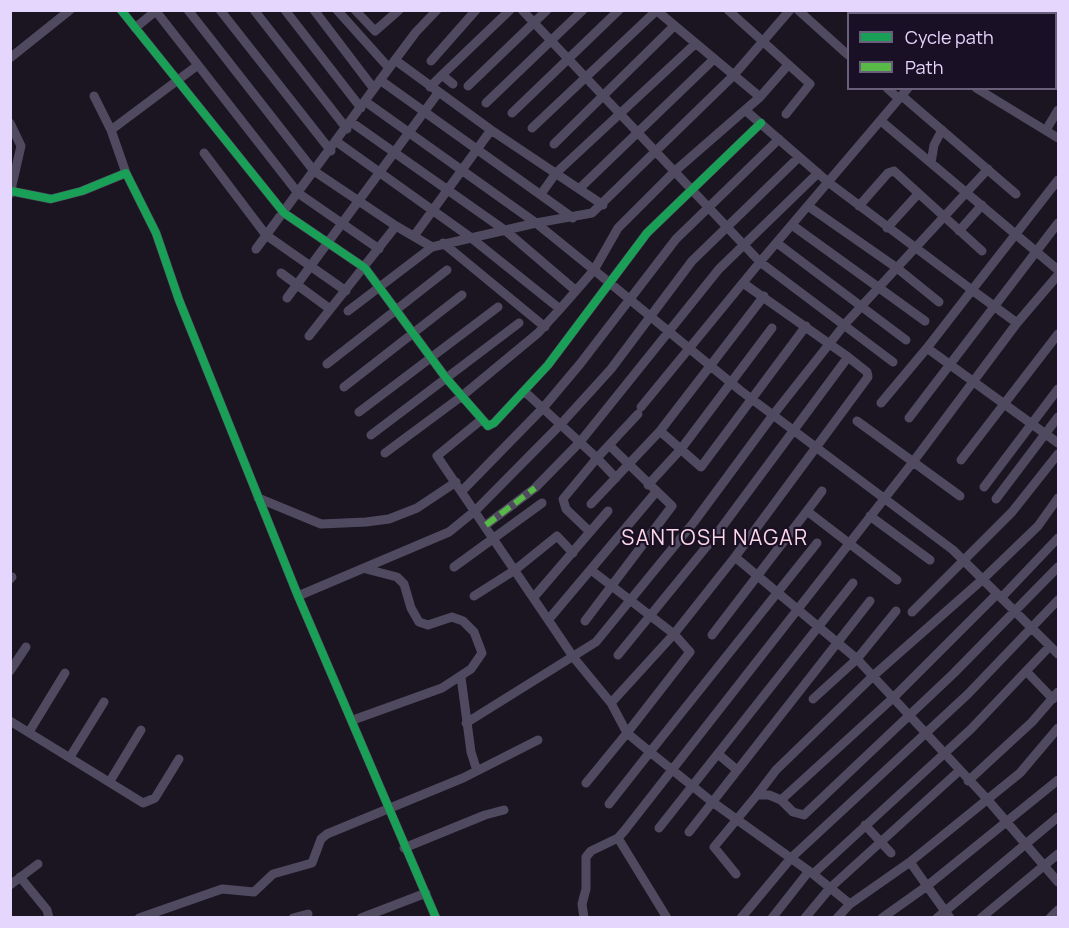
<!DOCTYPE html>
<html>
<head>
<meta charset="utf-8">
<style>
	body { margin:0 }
	#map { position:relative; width:1069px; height:928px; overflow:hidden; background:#1a1520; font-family:Manrope,sans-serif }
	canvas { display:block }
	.frame { position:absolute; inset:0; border:12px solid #e4d6fd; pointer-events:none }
	.legend { position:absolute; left:847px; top:12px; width:210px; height:78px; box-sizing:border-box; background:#191025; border:2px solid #6a5f7b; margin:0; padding:8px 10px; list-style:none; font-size:18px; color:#e4d6fd }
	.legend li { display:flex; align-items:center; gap:12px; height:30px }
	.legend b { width:30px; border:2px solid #6a5f7b }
</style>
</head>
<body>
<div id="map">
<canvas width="1069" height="928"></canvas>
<div class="frame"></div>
<ul class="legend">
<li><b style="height:8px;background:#1a9f57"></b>Cycle path</li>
<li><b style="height:8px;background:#58b947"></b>Path</li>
</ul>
</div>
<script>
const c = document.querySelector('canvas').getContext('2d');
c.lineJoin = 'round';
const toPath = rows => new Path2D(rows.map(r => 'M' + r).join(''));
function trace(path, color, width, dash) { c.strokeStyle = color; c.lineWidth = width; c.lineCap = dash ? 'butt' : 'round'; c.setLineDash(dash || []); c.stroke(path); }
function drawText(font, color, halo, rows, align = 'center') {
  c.font = font + ' Manrope,sans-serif'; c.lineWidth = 4.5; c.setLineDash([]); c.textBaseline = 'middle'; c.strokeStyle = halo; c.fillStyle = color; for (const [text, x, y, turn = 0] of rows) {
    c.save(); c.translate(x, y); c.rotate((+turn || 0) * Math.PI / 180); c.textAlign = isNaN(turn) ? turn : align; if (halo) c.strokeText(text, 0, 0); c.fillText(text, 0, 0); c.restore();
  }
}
trace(toPath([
	[121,10,284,213,365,268,446,378,488,426,494,423,548,365,647,233,761,123],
	[155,10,298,193,379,249],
	[188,10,314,171,396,226,432,247,536,223,592,213,733,76,790,10],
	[220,10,331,151],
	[254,10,347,129],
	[285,10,361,108],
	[314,10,374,89],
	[337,10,389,68],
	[355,10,375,31,399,10],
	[522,10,760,262,893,362],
	[656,10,760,97],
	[728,10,810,84,786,114],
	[798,10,848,55],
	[868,10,871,14],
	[880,10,883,14],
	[921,10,925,14],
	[961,10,964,14],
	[996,14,998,10],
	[1040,14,1042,10],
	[135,28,157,10],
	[1056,38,1058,34],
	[10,58,70,10],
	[395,60,416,32,437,10],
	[431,61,476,10],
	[788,65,760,97,675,171,618,228,594,270,741,391,953,550,1058,654],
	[442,75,510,10],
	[380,80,573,218],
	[1056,80,1058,82],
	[468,86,547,10],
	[430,87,442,75,453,84],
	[887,88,899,99],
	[976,88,1058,138],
	[94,96,111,130,126,173],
	[902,96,1016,194],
	[366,102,536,223,594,270,560,309],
	[486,103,583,10],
	[745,110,828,182,972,290,927,348,1058,443],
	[512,113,619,10],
	[881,121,931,163],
	[351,122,506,231,575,290],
	[10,123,21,146,10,194],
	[532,128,656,11],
	[111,130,198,65],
	[942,130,934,145,931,163,1058,270],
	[1046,130,1058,110],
	[337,142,470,237,560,309,538,333,462,396,385,453],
	[554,144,674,26],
	[204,153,266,235,346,291],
	[580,188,714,59],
	[11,191,51,199,82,191,126,173,156,233,179,300,298,596,436,918],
	[541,194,556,173,695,44],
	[808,206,897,268,939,302],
	[859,206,888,173,894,171,982,251],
	[792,225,925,321],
	[887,228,918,194],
	[959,231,982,205],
	[414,236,491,130],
	[443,243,545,327],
	[777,243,906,340],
	[256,249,395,60,491,130,603,205],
	[281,273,330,309],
	[287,298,438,93],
	[348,311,432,247],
	[1017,323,972,290,1058,180],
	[309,336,396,226],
	[327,364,447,270],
	[344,387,462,295],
	[524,391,597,458,638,414],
	[881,403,927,348],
	[641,407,760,262,908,88],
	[359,412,498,307],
	[909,418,1058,223],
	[481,420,437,456,574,658,611,703,627,733,586,783],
	[857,421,960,496],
	[660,431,701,467,806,326],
	[371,435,519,323],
	[961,460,1058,334],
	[648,485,681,449,772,328],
	[984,487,1058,389],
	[462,491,543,408,580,364,676,239,779,139],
	[258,498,321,524,366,522,389,519,417,508,456,482],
	[996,499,1058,417],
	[591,504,660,431,764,296],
	[807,511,822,491],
	[870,516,930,560],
	[486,525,535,488,580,442,719,269,818,173],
	[590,532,566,509,563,499,597,458,616,478],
	[735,557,857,659,987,799,1058,882],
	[454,567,542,503],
	[591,570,674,634,690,652,627,733,650,752,817,543],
	[10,579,12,577],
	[298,596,449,532,476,510,561,424,611,369,692,261,799,157],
	[474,596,515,570,557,536,573,553],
	[534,597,608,511],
	[1001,598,1058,538],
	[912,612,1012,512,1058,454],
	[549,619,656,492],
	[585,621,672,506,609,445],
	[712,635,807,511,897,580],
	[618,655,716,535,848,357],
	[10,671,26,647],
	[1026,671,1053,699],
	[461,677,471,752,477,771],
	[813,699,857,659,896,611],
	[611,703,674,634,735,557,868,377,867,372,848,357,743,283],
	[353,720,442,688,471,669,482,653,474,632,463,621,452,617,428,625,419,622,411,608,404,584,397,577,366,569],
	[10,721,143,803,155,798,179,759],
	[466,723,596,642,694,522,773,415,845,324,988,169],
	[29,732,65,673],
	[718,754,737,770],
	[70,757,104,702],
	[110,781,141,730],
	[968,781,1032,722,1058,692],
	[757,795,776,770,873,676,983,579,1038,526,1058,498],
	[781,800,893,698,997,594],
	[609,804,650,752,711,801,813,874,850,904,910,862,1020,773,1058,728],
	[865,825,891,853],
	[659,828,853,583],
	[689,832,870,601],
	[618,838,667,918],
	[404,848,485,815,504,810],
	[736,874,714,847,757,795,769,795,781,800,793,812,804,815,954,673,1058,567],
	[813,874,971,729,1049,647],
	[20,877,47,910,49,918],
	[10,885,38,864],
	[139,918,222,889,254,892,273,874,312,863,321,839,327,834,463,778,538,740],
	[293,918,308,914],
	[361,918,426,893],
	[584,918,582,904,586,889,586,857,591,851,618,838,625,830,913,462,1017,323,1058,275],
	[741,918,791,858,968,694,1058,600],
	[772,918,809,871],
	[805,918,830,888,959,771],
	[837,918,850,904],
	[882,918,927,886,910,862],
	[937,918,1058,817],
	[950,918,927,886,1058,780],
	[981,918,1058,854],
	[1050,918,1058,910]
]), '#504a61', 9);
trace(toPath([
	[486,525,535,488]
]), '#58b947', 6, [12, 6]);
trace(toPath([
	[121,10,284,213,365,268,446,378,488,426,494,423,548,365,647,233,761,123],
	[11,191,51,199,82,191,126,173,156,233,179,300,298,596,436,918]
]), '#1a9f57', 8);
c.letterSpacing = '1.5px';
drawText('21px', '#fdd8e7', '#191025', [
	["SANTOSH NAGAR",715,539]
]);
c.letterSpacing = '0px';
</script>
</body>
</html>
